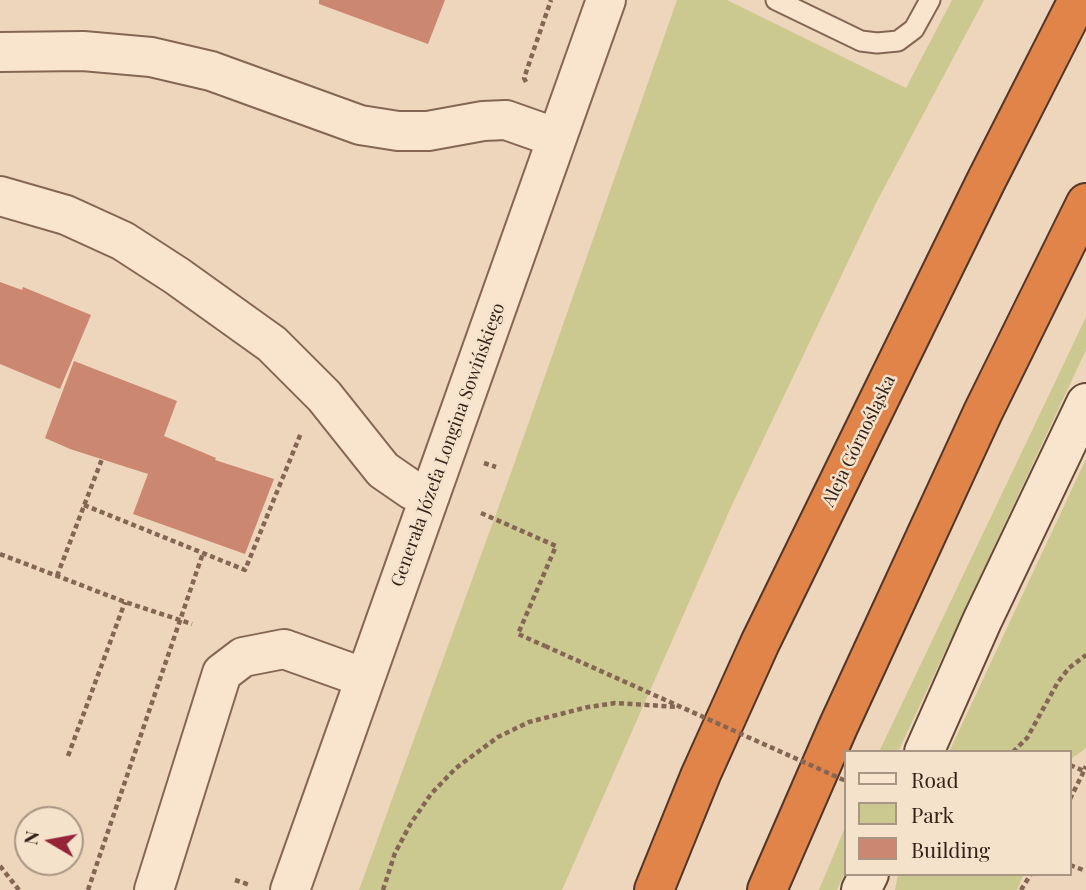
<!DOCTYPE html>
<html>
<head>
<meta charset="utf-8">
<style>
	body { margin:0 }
	#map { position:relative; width:1086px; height:890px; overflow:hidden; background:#eed6bc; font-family:"Playfair Display",serif }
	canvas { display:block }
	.legend { position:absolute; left:844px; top:750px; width:228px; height:126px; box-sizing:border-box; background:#f5e2cb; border:2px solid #a89584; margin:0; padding:9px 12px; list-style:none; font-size:21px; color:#34221a }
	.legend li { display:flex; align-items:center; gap:14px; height:35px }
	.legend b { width:35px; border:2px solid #a89584 }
	.north { position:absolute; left:14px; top:806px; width:70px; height:70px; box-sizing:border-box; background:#f5e2cb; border:2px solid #a89584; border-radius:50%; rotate:280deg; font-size:19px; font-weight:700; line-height:28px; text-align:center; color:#34221a }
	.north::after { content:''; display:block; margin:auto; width:24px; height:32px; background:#942539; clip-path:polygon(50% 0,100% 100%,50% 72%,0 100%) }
</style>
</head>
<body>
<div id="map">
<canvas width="1086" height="890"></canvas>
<ul class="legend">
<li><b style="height:9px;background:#f9e5ce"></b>Road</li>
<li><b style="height:19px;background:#cbc890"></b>Park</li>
<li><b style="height:19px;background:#cc8771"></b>Building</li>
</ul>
<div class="north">N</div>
</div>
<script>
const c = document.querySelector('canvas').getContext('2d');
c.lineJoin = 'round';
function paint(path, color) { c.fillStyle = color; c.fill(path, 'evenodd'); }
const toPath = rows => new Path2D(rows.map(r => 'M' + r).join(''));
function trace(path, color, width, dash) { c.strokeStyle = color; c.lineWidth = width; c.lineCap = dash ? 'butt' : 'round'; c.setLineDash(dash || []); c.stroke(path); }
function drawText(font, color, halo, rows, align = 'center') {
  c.font = font + ' "Playfair Display",serif'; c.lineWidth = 5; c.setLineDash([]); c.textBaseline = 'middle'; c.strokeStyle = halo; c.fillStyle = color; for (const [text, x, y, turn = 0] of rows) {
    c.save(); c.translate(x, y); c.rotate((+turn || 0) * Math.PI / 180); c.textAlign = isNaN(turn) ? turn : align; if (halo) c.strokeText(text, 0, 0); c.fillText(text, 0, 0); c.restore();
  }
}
paint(toPath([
	[677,0,727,0,906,88,952,0,984,0,875,205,731,507,562,890,359,890,512,470],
	[1086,317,1086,350,898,752,879,752],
	[1086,459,1086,748,1071,759,1070,752,949,752],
	[846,825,846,870,837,890,819,890],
	[898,874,1024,874,1017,890,895,890]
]), '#cbc890');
paint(toPath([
	[319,0,445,0,428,44,319,4],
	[0,282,22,290,23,287,91,315,60,389,0,364],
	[74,361,177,401,164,436,216,458,215,460,274,479,245,554,133,514,148,474,70,449,45,438]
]), '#cc8771');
const lane = toPath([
	[776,0,861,41,877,43,898,41,914,29,930,0]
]);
const street = toPath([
	[0,52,83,51,151,57,211,71,360,125,398,131,428,131,483,121,506,120,557,138],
	[0,196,66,215,123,241,177,276,272,344,324,396,383,470,412,490,430,496],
	[154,890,222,673,243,657,284,649,365,678],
	[290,890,606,0]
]);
const secondary = toPath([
	[924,752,982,621,1086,403],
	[861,890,869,874]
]);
const highway = toPath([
	[654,890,701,774,760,643,985,183,1078,0],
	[767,890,838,727,983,412,1086,203]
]);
trace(lane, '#856655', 23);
trace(street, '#856655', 42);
trace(secondary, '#664839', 42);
trace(highway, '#52362a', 42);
trace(toPath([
	[526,82,524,78,551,0],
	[484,463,496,467],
	[84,505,245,570,301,433],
	[481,513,556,546,518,634,545,646],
	[0,554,125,602,192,624],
	[57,576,102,459],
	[1013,752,1027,738,1058,682,1069,668,1086,655],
	[68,756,125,602],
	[1070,765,1084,771,1086,766],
	[1070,799,1084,771],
	[1070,865,1086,871],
	[0,866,19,890],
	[235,880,250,885],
	[88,890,203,553],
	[383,890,395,853,411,823,431,794,456,768,498,737,529,722,588,707,615,703,679,707],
	[1021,890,1031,874]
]), '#856655', 4.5, [5, 3.5]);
trace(lane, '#f9e5ce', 19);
trace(street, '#f9e5ce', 38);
trace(secondary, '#f9e5ce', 38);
trace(highway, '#e08449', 38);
trace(toPath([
	[545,646,846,781]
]), '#856655', 4.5, [5, 3.5]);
drawText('18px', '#34221a', '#f5e2cb', [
	["Aleja Górnośląska",859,441,-64],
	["Generała Józefa Longina Sowińskiego",448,445,-70]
]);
</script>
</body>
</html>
